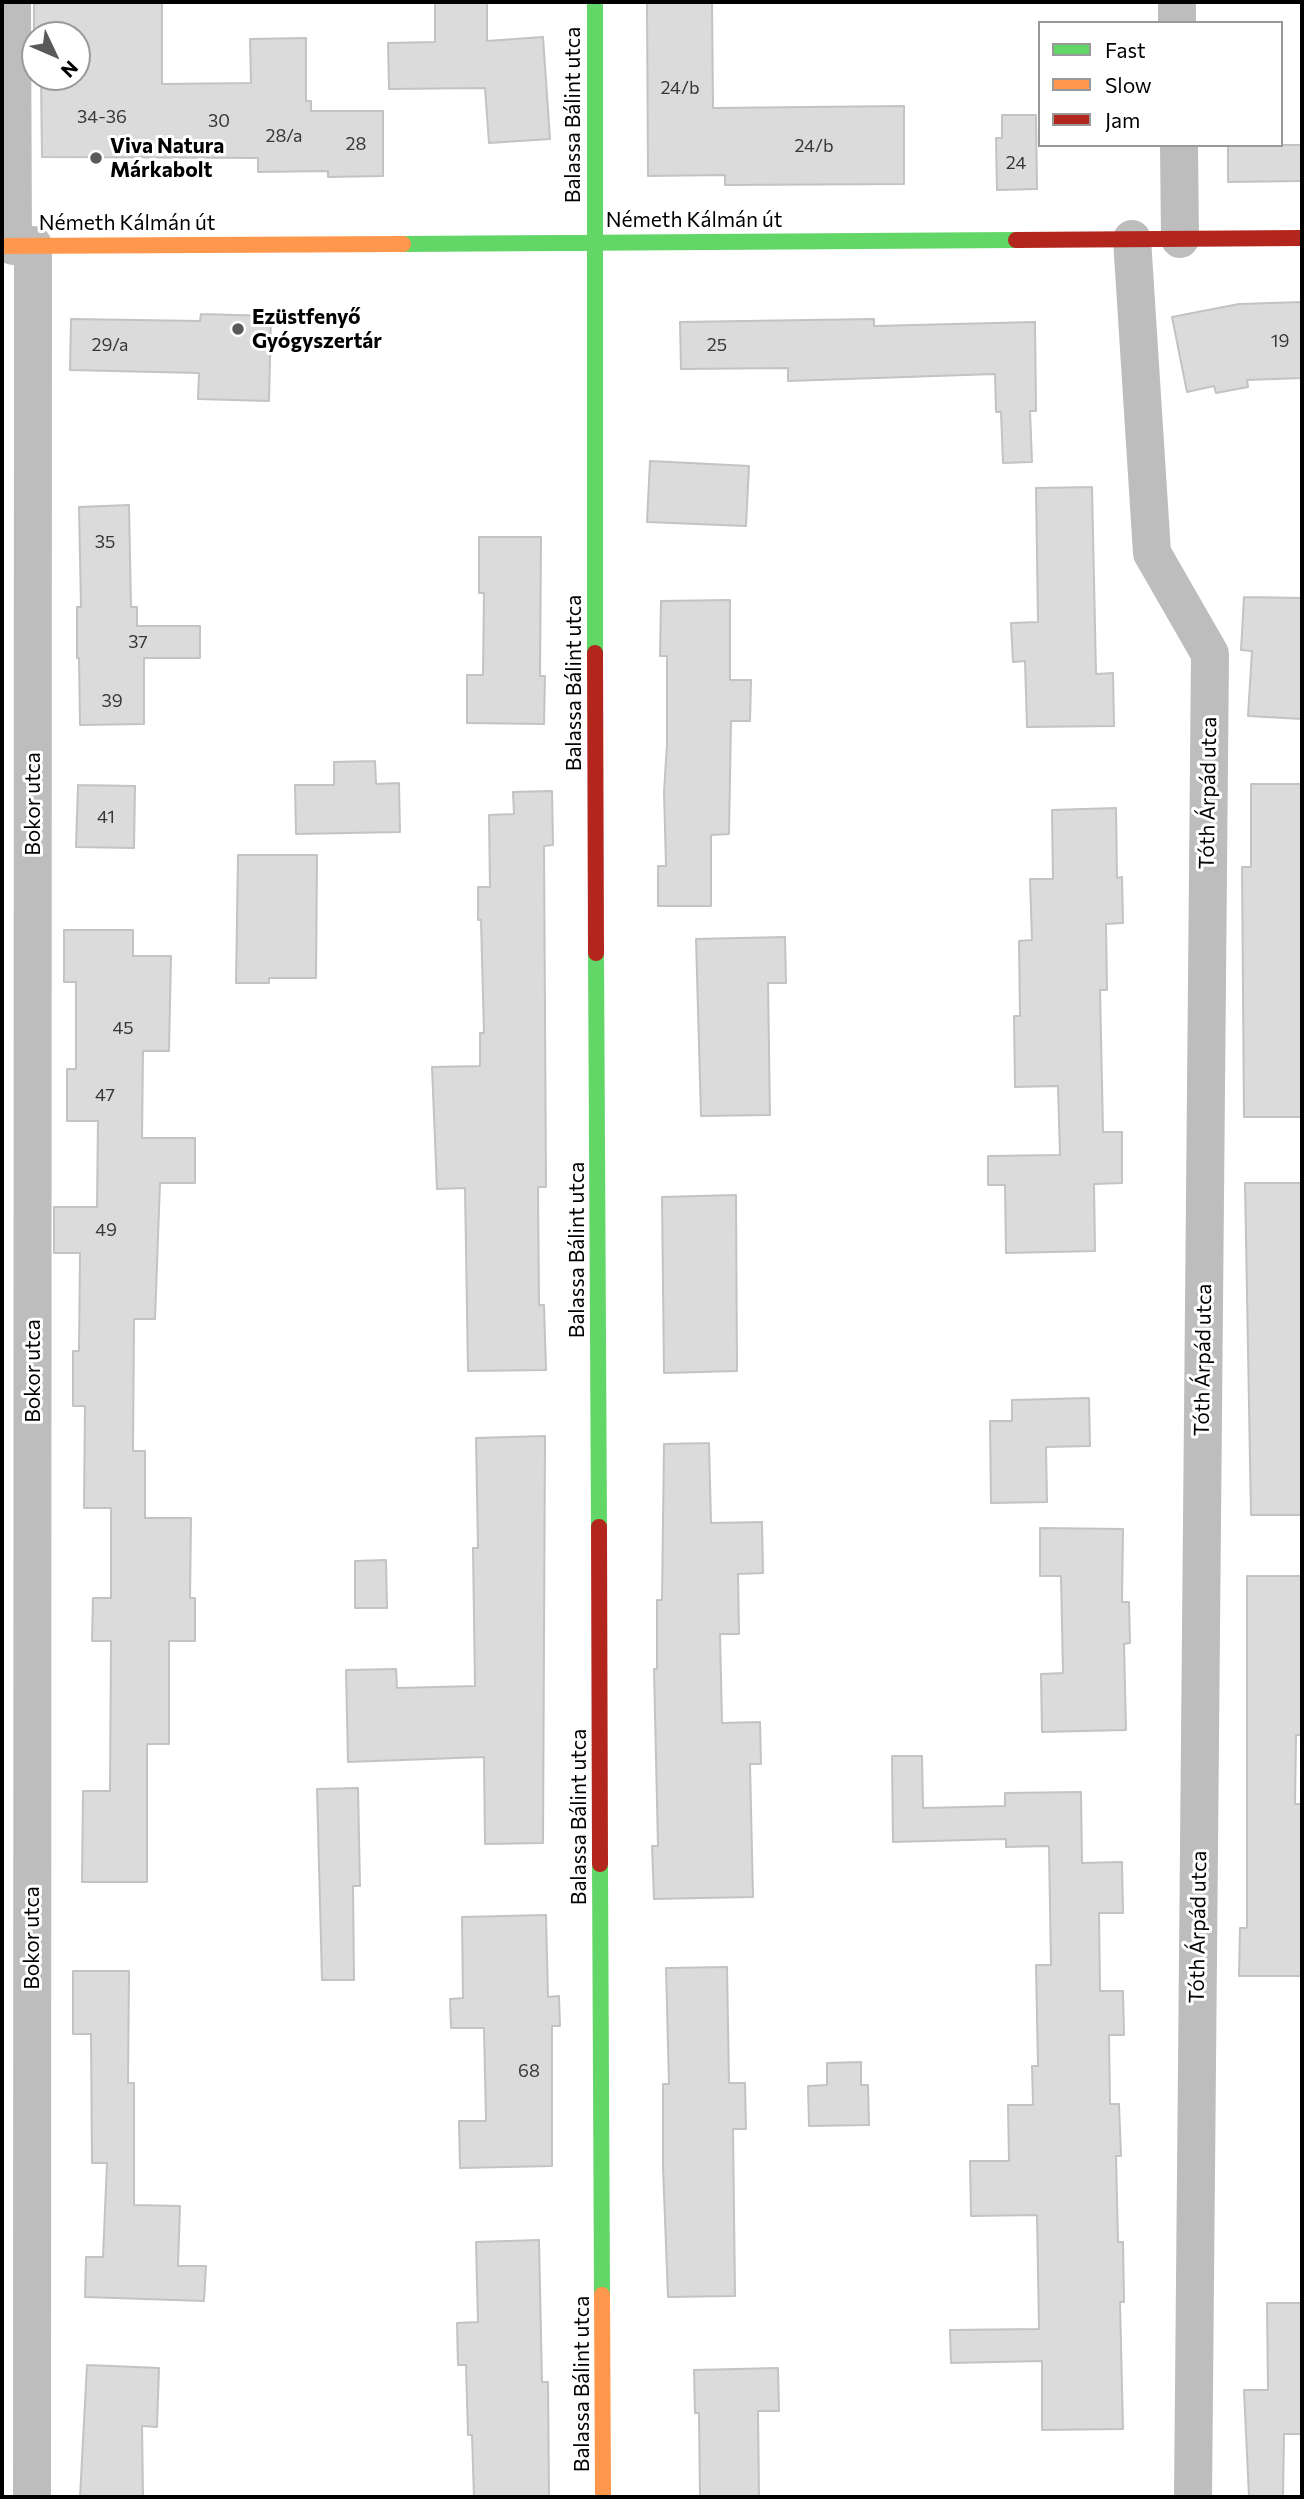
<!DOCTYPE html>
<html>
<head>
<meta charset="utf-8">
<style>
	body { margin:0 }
	#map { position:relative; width:1304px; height:2499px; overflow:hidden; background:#fff; font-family:Commissioner,sans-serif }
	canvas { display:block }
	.frame { position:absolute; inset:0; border:4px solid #000; pointer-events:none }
	.legend { position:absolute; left:1038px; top:21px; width:245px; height:126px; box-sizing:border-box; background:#fff; border:2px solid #999; margin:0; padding:9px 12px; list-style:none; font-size:21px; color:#000 }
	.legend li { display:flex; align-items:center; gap:14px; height:35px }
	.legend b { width:35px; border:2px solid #999 }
	.north { position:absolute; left:21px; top:21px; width:70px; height:70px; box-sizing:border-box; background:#fff; border:2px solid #999; border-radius:50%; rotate:134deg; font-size:19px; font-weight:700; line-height:28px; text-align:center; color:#000 }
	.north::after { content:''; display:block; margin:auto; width:24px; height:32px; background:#595959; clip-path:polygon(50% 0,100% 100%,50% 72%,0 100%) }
</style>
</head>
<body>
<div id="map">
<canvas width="1304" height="2499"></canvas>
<div class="frame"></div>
<ul class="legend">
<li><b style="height:9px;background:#63d668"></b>Fast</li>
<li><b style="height:9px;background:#ff974d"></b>Slow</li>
<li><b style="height:9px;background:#b3261e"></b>Jam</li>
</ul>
<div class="north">N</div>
</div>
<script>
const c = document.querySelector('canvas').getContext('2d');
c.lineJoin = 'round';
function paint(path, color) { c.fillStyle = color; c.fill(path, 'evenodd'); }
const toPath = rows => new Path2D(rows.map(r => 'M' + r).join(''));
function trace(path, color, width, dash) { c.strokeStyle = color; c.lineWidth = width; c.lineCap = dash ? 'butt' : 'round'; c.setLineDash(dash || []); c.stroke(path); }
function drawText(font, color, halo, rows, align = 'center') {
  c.font = font + ' Commissioner,sans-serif'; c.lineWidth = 6; c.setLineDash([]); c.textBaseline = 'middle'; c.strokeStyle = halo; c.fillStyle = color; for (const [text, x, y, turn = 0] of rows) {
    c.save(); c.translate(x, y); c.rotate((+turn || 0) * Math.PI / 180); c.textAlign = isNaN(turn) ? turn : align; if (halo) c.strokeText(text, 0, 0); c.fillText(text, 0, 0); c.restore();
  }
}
const building = toPath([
	[50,2,162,2,162,84,251,83,250,39,306,38,306,101,311,101,311,111,383,111,383,176,328,177,328,171,258,172,258,158,42,157,41,77,77,77,77,35,34,33,34,4,50,2],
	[435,2,487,2,487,41,543,37,550,139,489,143,485,88,389,89,388,43,435,42,435,2],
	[647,2,712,2,713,108,904,106,904,184,725,185,725,175,648,176,647,2],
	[1002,115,1036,115,1037,189,997,190,996,138,1002,138,1002,115],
	[1228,145,1302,145,1302,181,1228,182,1228,145],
	[1302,302,1302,378,1247,380,1248,387,1216,393,1214,386,1187,392,1172,317,1239,304,1302,302],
	[201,314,271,316,269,401,198,399,199,373,70,370,71,319,200,321,201,314],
	[874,319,874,326,1035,322,1036,411,1030,411,1032,462,1003,463,1001,412,996,412,995,374,788,381,788,368,681,369,680,322,874,319],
	[650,461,749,466,746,526,647,522,650,461],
	[1092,487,1096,674,1113,673,1114,726,1027,727,1025,661,1013,662,1011,623,1038,622,1036,488,1092,487],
	[129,505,131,607,137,607,137,626,200,626,200,658,144,658,144,724,80,725,79,658,77,658,77,607,81,607,79,507,129,505],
	[479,537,541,537,540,676,545,676,544,724,467,723,467,675,483,675,484,593,479,593,479,537],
	[1244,597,1302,598,1302,719,1248,716,1252,651,1241,650,1244,597],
	[730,600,730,680,751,680,750,721,731,721,729,834,711,835,711,906,658,906,658,866,666,866,664,792,667,744,667,656,660,656,661,601,730,600],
	[375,761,376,784,399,783,400,832,296,834,295,785,334,785,334,762,375,761],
	[1251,784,1302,784,1302,1117,1244,1117,1242,867,1251,867,1251,784],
	[78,785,135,786,134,848,76,847,78,785],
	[552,791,553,845,544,846,546,1187,538,1187,539,1305,544,1305,546,1370,468,1371,465,1188,437,1189,432,1067,480,1066,480,1033,484,1033,481,920,478,920,478,887,490,887,489,815,514,814,513,792,552,791],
	[1116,808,1117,878,1122,877,1123,923,1106,924,1107,990,1100,990,1103,1132,1122,1132,1122,1183,1094,1184,1095,1251,1006,1253,1005,1185,988,1185,988,1156,1060,1155,1058,1086,1015,1087,1014,1016,1020,1016,1019,941,1032,940,1030,879,1053,879,1052,810,1116,808],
	[238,855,317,855,316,978,269,978,269,983,236,983,238,855],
	[64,930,133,930,133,956,171,956,169,1051,143,1051,142,1138,195,1138,195,1183,160,1183,155,1319,134,1319,133,1451,145,1451,145,1518,191,1518,190,1598,195,1598,195,1641,169,1641,169,1744,147,1744,147,1882,82,1882,83,1791,110,1791,111,1641,92,1641,93,1598,111,1598,111,1508,84,1508,85,1406,73,1406,73,1351,79,1351,80,1253,54,1253,54,1207,97,1207,98,1121,67,1121,67,1069,76,1069,76,982,64,982,64,930],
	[785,937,786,983,768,983,770,1115,701,1116,696,939,785,937],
	[1245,1183,1302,1183,1302,1515,1251,1515,1245,1183],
	[736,1195,737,1371,664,1373,662,1197,736,1195],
	[1089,1398,1090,1446,1046,1447,1047,1502,991,1503,990,1421,1012,1421,1012,1400,1089,1398],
	[545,1436,543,1843,485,1844,484,1757,348,1762,346,1670,396,1669,397,1688,475,1686,473,1548,478,1548,476,1438,545,1436],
	[709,1443,711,1523,762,1522,763,1573,738,1574,739,1634,720,1634,722,1723,760,1722,761,1764,750,1764,753,1897,654,1899,652,1846,658,1846,654,1669,657,1669,657,1600,662,1600,664,1444,709,1443],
	[1040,1528,1123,1529,1122,1602,1129,1602,1130,1643,1124,1644,1126,1730,1042,1732,1041,1674,1063,1673,1061,1576,1040,1576,1040,1528],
	[386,1560,387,1608,355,1608,355,1561,386,1560],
	[1247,1576,1302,1576,1302,1735,1296,1735,1295,1804,1302,1804,1302,1976,1239,1976,1240,1928,1247,1928,1247,1576],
	[892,1756,922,1756,923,1808,1005,1806,1005,1793,1081,1792,1082,1863,1122,1862,1123,1913,1099,1913,1100,1991,1123,1991,1124,2035,1109,2035,1110,2104,1119,2104,1121,2156,1116,2156,1118,2242,1123,2242,1124,2302,1120,2302,1123,2429,1042,2430,1042,2361,951,2363,950,2330,1039,2329,1037,2215,971,2216,970,2161,1009,2161,1008,2105,1033,2105,1032,2066,1038,2066,1036,1965,1051,1965,1049,1846,1006,1847,1006,1839,893,1842,892,1756],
	[358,1788,360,1886,353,1886,354,1980,322,1980,317,1789,358,1788],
	[546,1915,548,1997,559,1996,560,2026,552,2026,552,2166,460,2168,459,2121,486,2121,484,2028,451,2028,450,1999,463,1998,462,1917,546,1915],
	[727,1967,729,2083,745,2083,746,2129,733,2129,735,2296,668,2297,663,2167,663,2084,669,2084,666,1968,727,1967],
	[73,1971,129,1971,128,2083,134,2083,134,2205,180,2206,178,2266,206,2266,204,2301,85,2297,86,2257,103,2257,107,2163,92,2163,91,2034,73,2034,73,1971],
	[861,2062,861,2085,868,2085,869,2125,809,2126,808,2086,827,2085,827,2063,861,2062],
	[539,2240,542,2382,548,2382,549,2497,474,2497,472,2435,468,2435,466,2365,458,2365,457,2323,478,2322,476,2242,539,2240],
	[1267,2303,1302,2303,1302,2434,1284,2434,1283,2497,1249,2497,1244,2390,1268,2390,1267,2303],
	[87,2365,159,2368,157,2427,142,2426,143,2497,80,2497,87,2365],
	[778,2368,779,2411,758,2411,759,2497,700,2497,699,2413,695,2413,694,2370,778,2368]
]);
paint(building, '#dbdbdb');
trace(building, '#c3c3c3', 2);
trace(toPath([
	[12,2,13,246],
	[1177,2,1177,23],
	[1179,145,1180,239],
	[1132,239,1152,553,1210,654,1193,2497],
	[32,2497,33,245]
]), '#bdbdbd', 38);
trace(toPath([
	[403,244,1016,240],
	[595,653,595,2],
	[596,953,599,1527],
	[600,1864,602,2295]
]), '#63d668', 16);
trace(toPath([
	[2,246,403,244],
	[602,2295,603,2497]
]), '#ff974d', 16);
trace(toPath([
	[1016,240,1302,238],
	[595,653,596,953],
	[599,1527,600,1864]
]), '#b3261e', 16);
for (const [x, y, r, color] of [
	[96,158,7,"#595959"],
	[238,329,7,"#595959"]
]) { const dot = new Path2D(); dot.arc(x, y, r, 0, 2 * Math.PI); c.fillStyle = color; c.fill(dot); trace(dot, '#fff', 2.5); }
drawText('18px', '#373737', null, [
	["24/b",680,88],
	["34-36",102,117],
	["30",219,121],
	["28/a",284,136],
	["28",356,144],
	["24/b",814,146],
	["24",1016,163],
	["19",1280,341],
	["29/a",110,345],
	["25",717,345],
	["35",105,542],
	["37",138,642],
	["39",112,701],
	["41",106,817],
	["45",123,1028],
	["47",105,1095],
	["49",106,1230],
	["68",529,2071]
]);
drawText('21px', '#000', '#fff', [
	["Balassa Bálint utca",573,115,-90],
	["Németh Kálmán út",694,220],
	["Németh Kálmán út",127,223],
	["Balassa Bálint utca",574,683,-90],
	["Tóth Árpád utca",1208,793,-89],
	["Bokor utca",33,804,-90],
	["Balassa Bálint utca",577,1250,-90],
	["Tóth Árpád utca",1203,1360,-89],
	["Bokor utca",33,1371,-90],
	["Balassa Bálint utca",579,1817,-90],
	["Tóth Árpád utca",1198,1927,-89],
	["Bokor utca",32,1938,-90],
	["Balassa Bálint utca",582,2384,-90]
]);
drawText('bold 21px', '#000', '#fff', [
	["Viva Natura",110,146],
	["Márkabolt",110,170],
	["Ezüstfenyő",252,317],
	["Gyógyszertár",252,341]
], 'left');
</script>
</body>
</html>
